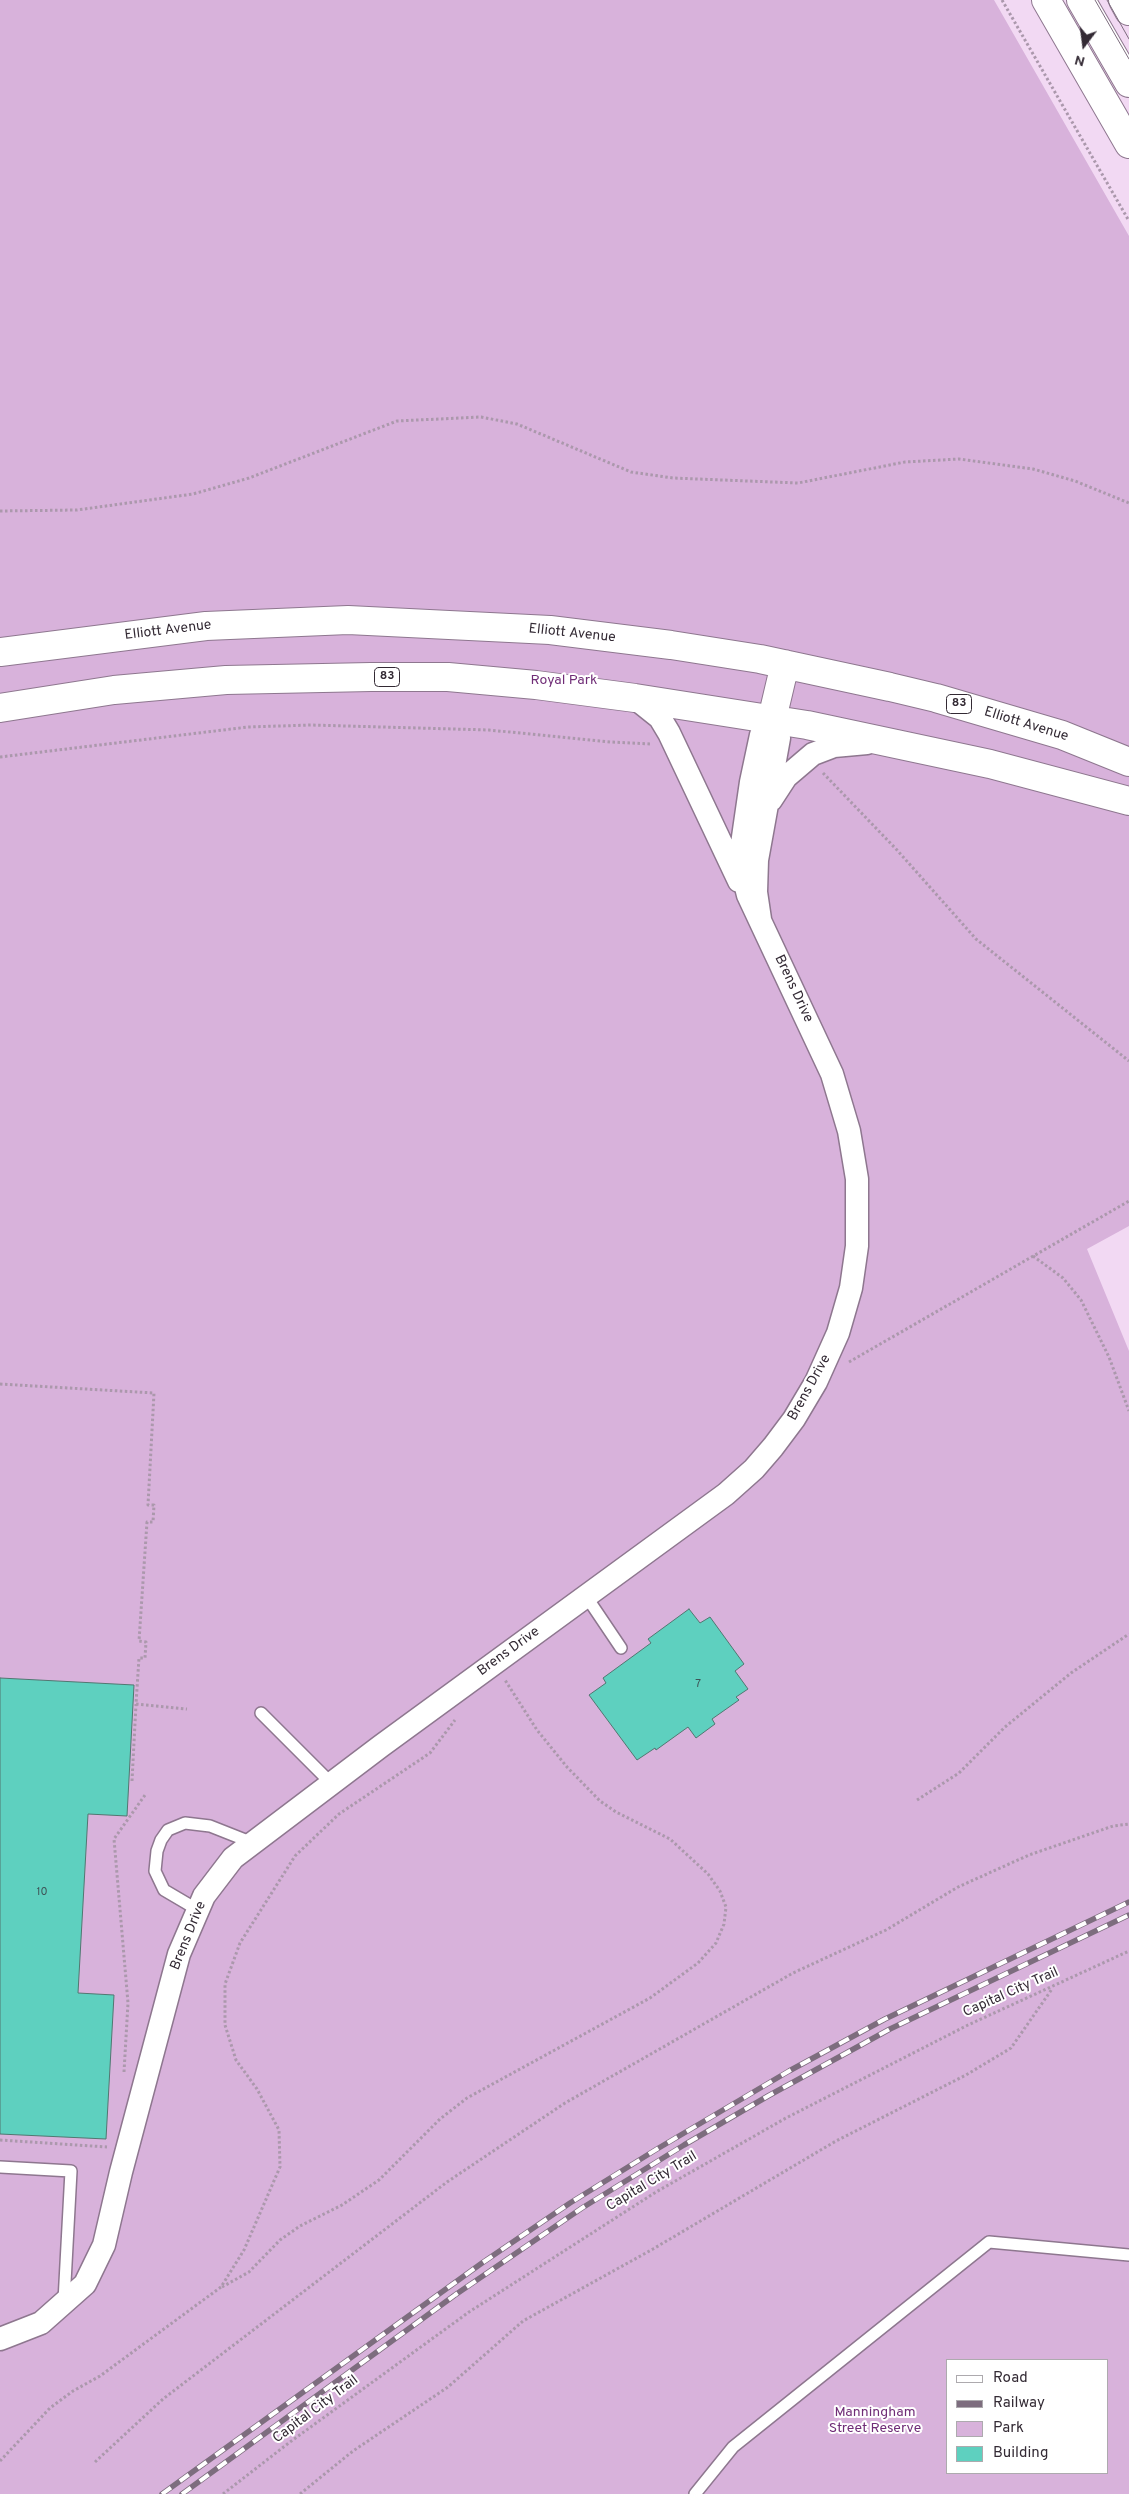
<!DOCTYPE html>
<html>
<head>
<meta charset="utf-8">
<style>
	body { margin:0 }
	#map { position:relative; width:1129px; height:2494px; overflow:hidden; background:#f2d9f3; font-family:Overpass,sans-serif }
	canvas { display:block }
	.legend { position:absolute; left:946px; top:2359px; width:162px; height:115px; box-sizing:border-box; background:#fff; border:1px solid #adaaae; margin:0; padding:6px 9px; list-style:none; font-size:15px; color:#332a34 }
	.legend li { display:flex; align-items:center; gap:10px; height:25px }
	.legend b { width:25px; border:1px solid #adaaae }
	.north { position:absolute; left:1059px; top:20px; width:50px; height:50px; -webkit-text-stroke:4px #fff; paint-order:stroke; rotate:195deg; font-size:14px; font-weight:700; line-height:20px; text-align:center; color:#332a34 }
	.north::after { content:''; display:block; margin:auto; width:18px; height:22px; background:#332a34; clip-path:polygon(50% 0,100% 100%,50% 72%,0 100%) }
</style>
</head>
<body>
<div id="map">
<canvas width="1129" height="2494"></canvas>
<ul class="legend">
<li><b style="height:6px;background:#fff"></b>Road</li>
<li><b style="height:6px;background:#7d6d7e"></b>Railway</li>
<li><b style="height:14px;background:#d8b2db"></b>Park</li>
<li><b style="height:14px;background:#5ed0bf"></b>Building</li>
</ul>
<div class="north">N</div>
</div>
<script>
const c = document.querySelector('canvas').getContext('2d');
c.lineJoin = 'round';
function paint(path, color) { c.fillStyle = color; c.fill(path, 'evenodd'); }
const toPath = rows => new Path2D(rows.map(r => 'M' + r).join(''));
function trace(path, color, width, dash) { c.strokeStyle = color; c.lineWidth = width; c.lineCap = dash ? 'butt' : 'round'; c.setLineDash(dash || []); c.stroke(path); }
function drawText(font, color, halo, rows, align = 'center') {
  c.font = font + ' Overpass,sans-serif'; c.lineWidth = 4; c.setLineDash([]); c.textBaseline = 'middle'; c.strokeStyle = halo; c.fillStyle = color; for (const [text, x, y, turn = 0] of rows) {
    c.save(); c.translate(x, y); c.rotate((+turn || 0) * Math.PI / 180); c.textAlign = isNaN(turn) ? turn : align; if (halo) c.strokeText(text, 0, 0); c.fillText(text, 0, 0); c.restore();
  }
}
paint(toPath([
	[0,0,994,0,1129,236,1129,1226,1087,1249,1129,1351,1129,2494,0,2494],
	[948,2360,1108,2360,1108,2473,948,2473]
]), '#d8b2db');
const building = toPath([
	[689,1609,700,1623,710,1617,744,1664,735,1671,748,1689,736,1697,739,1700,712,1719,715,1724,696,1738,688,1727,656,1750,655,1748,637,1760,589,1695,606,1683,603,1678,651,1643,648,1639,689,1609],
	[0,1678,134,1685,127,1816,88,1814,78,1993,114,1995,106,2139,0,2134,0,1678]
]);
paint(building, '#5ed0bf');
trace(building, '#517771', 1);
const service = toPath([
	[586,1596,621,1648],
	[261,1713,332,1784],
	[198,1910,164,1890,155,1871,157,1851,161,1840,168,1830,185,1823,210,1826,253,1843],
	[0,2167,71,2171,64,2301],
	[695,2494,733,2447,989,2242,1129,2255]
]);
const minor = toPath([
	[635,698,660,718,669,733,739,881],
	[771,800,786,777,813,754,834,746,867,743],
	[0,2339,41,2323,85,2284,104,2245,121,2172,179,1954,204,1896,233,1858,381,1746,726,1494,754,1469,773,1447,794,1419,816,1382,838,1333,851,1288,857,1246,857,1179,849,1131,832,1074,748,895,744,879,742,844,751,782,761,735,772,719,778,731,779,738,757,860,756,892,760,919]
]);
const primary = toPath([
	[1046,0,1129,144]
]);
const trunk = toPath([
	[1081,0,1129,83],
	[1123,0,1129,11],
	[0,652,206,626,348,620,550,630,671,645,760,659,890,687,936,698,1062,735,1129,762],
	[0,708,114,690,226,680,371,677,448,677,536,685,635,698,807,725,990,764,1129,801],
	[772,719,785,664]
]);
trace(service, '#8e778f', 14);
trace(minor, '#8e778f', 25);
trace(primary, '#8e778f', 30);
trace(trunk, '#8e778f', 30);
trace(toPath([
	[1002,0,1129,221],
	[0,511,77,510,193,494,249,478,397,421,481,417,517,424,631,472,673,478,798,483,905,462,959,459,1033,469,1075,481,1129,503],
	[0,757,248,727,311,725,489,730,611,742,652,744],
	[823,773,897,850,976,939,1129,1061],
	[1033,1256,1063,1278,1081,1300,1109,1357,1129,1411],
	[849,1362,1129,1201],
	[0,1384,154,1393,148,1505,154,1505,153,1522,147,1522,139,1641,146,1642,145,1658,139,1658,136,1704,187,1709],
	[132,1781,136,1704],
	[917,1800,959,1773,1005,1727,1071,1673,1129,1634],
	[124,2072,128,2003,114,1839,145,1795],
	[0,2140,107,2147],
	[222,2287,249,2272,280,2240,300,2226,342,2205,379,2180,440,2119,467,2098,650,1998,698,1963,716,1943,724,1924,726,1907,720,1891,708,1874,670,1839,616,1812,600,1801,567,1767,537,1730,505,1680],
	[0,2461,50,2408,73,2391,100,2376,221,2287,244,2250,280,2167,279,2130,257,2089,236,2060,225,2025,225,1984,240,1943,295,1856,339,1814,430,1753,455,1720],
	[95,2462,163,2399,447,2182,565,2103,793,1973,886,1930,958,1887,1029,1855,1113,1826,1129,1824],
	[223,2494,290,2442,469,2312,656,2192,786,2118,968,2025,1129,1951],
	[300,2494,353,2451,448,2387,523,2321,653,2249,836,2141,966,2075,1011,2048,1052,1989]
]), '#ab98ac', 3, [2.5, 2.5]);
trace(service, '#fff', 11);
trace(minor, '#fff', 22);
trace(primary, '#fff', 28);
trace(trunk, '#fff', 28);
trace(toPath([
	[1095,0,1129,59],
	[1107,0,1129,39]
]), '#7d6d7e', 1);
const rail = toPath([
	[162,2494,482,2263,570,2203,657,2149,789,2071,885,2019,1129,1902],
	[182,2494,455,2295,582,2208,684,2145,768,2096,890,2029,1129,1915]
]);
trace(rail, '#7d6d7e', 5.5);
trace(rail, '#fff', 4, [11]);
drawText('11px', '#3e5457', null, [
	["7",698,1685],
	["10",42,1893]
]);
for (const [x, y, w] of [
	[387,677,25],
	[959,704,25]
]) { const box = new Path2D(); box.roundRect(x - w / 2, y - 9.5, w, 19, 4); c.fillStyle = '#fff'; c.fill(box); trace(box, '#332a34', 1); }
drawText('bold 12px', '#332a34', null, [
	["83",387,677],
	["83",959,704]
]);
drawText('14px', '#332a34', '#fff', [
	["Elliott Avenue",168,631,-7],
	["Elliott Avenue",572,634,6],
	["Elliott Avenue",1026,725,17],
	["Brens Drive",793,989,65],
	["Brens Drive",810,1388,-61],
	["Brens Drive",509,1652,-36],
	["Brens Drive",189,1936,-68],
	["Capital City Trail",1011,1993,-24],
	["Capital City Trail",652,2182,-31],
	["Capital City Trail",316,2410,-37]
]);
drawText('14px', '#702d77', '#fff', [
	["Royal Park",564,681],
	["Manningham",875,2413],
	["Street Reserve",875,2429]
]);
</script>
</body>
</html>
